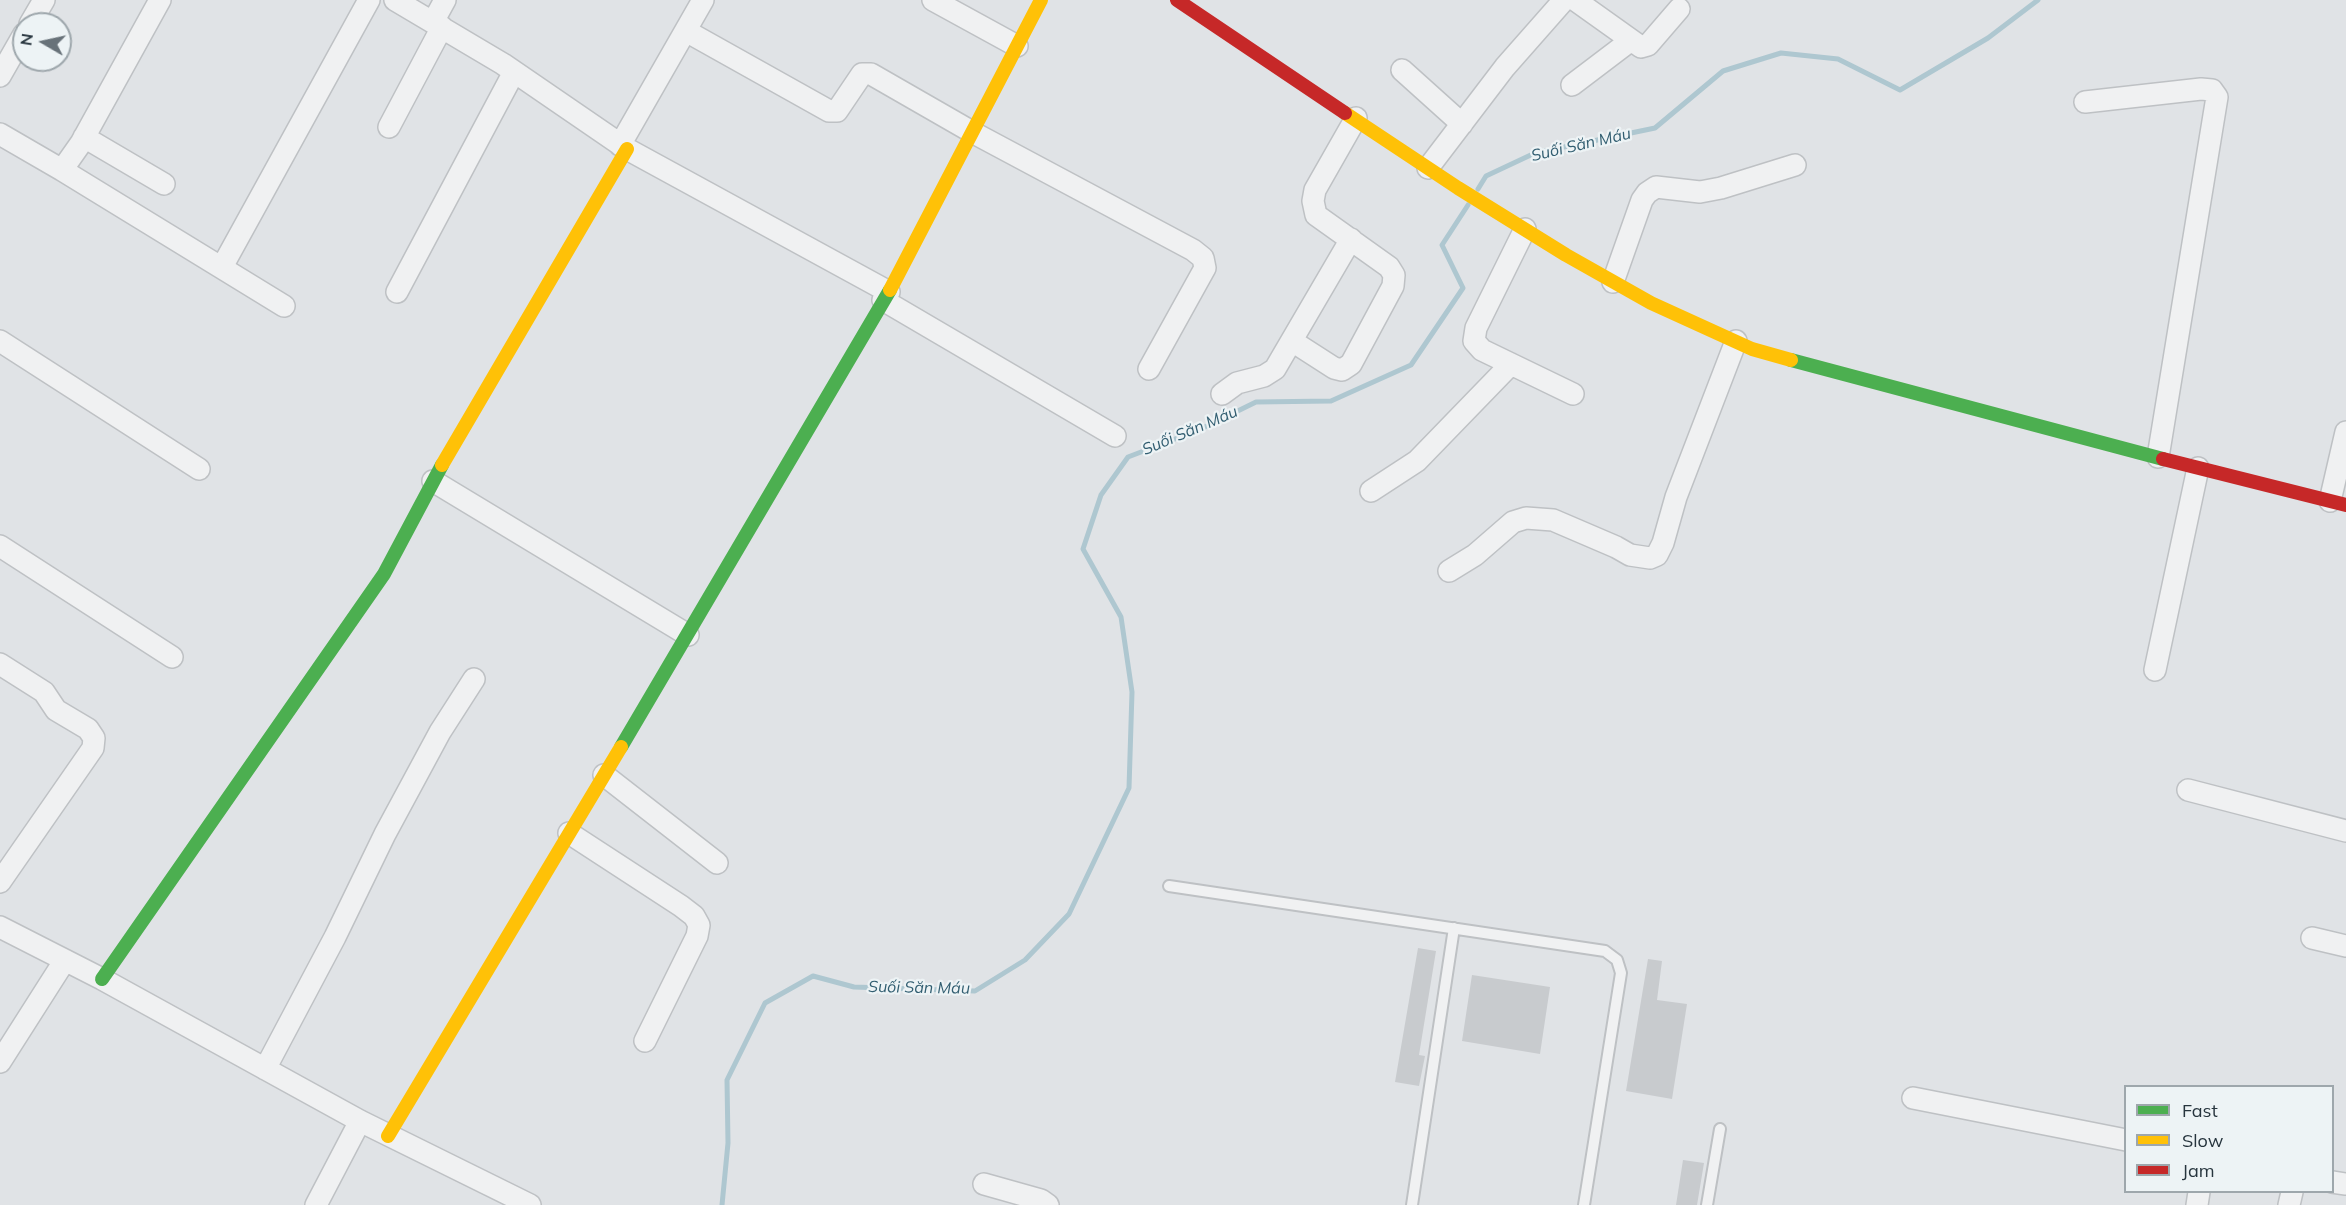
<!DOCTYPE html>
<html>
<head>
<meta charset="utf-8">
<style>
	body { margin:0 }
	#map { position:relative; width:2346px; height:1205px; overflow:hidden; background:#e0e3e6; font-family:Mulish,sans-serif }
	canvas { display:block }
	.legend { position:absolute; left:2124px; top:1085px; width:210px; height:108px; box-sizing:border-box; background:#edf3f5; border:2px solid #9ea7ac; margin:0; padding:8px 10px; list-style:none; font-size:18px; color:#27353e }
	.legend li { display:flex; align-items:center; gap:12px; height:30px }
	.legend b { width:30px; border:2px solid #9ea7ac }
	.north { position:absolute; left:12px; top:12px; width:60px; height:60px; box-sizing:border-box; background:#edf3f5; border:2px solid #9ea7ac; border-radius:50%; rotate:279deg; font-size:16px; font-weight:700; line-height:24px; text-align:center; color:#27353e }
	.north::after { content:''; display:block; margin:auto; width:21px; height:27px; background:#687279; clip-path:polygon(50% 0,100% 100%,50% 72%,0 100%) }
</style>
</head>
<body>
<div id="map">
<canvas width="2346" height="1205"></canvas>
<ul class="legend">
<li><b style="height:8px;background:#4caf50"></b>Fast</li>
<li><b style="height:8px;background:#ffc107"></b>Slow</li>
<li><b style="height:8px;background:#c62828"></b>Jam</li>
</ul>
<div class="north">N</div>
</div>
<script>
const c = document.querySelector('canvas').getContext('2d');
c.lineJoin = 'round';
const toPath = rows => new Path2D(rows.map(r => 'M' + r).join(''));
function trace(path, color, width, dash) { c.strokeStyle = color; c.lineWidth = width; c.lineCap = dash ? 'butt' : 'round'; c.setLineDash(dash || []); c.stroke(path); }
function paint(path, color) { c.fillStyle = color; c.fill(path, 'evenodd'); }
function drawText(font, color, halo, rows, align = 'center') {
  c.font = font + ' Mulish,sans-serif'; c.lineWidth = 4.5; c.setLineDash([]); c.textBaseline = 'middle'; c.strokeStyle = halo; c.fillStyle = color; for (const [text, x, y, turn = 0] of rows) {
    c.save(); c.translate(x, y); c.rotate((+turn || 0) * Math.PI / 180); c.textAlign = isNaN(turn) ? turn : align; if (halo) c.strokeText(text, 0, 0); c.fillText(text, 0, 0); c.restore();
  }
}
trace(toPath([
	[1478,189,1486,176,1535,153,1655,128,1723,71,1781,53,1838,59,1900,90,1988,38,2038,0],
	[722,1205,728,1143,727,1080,765,1003,813,976,854,987,975,991,1025,960,1069,914,1129,788,1132,692,1121,617,1083,549,1101,495,1128,457,1201,429,1256,402,1331,401,1411,365,1463,288,1442,245,1468,205]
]), '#aec7d0', 5);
paint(toPath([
	[1418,948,1436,951,1419,1055,1425,1056,1419,1086,1395,1082],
	[1648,959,1662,961,1657,1000,1687,1004,1672,1099,1626,1091],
	[1472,975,1550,987,1540,1054,1462,1041],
	[1683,1160,1704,1163,1697,1205,1676,1205]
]), '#c8cbce');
const lane = toPath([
	[1169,886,1605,951,1617,960,1621,973,1584,1205],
	[1412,1205,1454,928],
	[1707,1205,1720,1129]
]);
const street = toPath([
	[395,0,503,64,627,149,889,292],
	[933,0,1017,46],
	[1575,0,1641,47,1648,45,1679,9],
	[433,22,445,0],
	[30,24,44,0],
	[686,31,829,111,837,111,862,74,871,74,972,132,1193,250,1203,258,1205,268,1149,369],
	[1402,70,1462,124],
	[0,76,24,34],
	[1572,85,1630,41],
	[2085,102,2201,89,2212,90,2217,97,2158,457],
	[389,127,442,27],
	[0,134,62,170,81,143,160,0],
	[84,137,164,184],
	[620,145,703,0],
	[1428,168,1505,67,1564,0],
	[62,170,284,306],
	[1525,229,1476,328,1474,341,1482,350,1573,394],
	[222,267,369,0],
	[1613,282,1642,200,1647,193,1656,187,1700,192,1721,188,1795,165],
	[397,292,514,72],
	[883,300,1115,436],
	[0,341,199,469],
	[1292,341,1334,368,1342,370,1351,364,1393,286,1394,275,1389,267,1316,215,1313,201,1315,190,1356,118],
	[1222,394,1237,383,1264,376,1275,369,1351,239],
	[433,481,688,635],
	[1371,491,1417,461,1511,364],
	[2330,501,2346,432],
	[0,546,172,657],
	[1449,571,1475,555,1513,522,1526,518,1553,520,1616,547,1630,555,1650,558,1657,555,1663,543,1676,497,1736,341],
	[0,664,44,692,56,710,88,729,94,738,93,748,0,882],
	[2155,670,2198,468],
	[604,775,717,863],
	[2188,790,2346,831],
	[569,833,681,906,694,916,699,925,697,936,645,1041],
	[0,927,102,979,360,1121,530,1205],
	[2312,938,2346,946],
	[0,1062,65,960],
	[265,1069,335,937,385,834,440,732,474,679],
	[1913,1098,2126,1140],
	[2332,1182,2346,1184],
	[984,1184,1041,1200,1048,1205],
	[316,1205,360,1121],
	[2197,1205,2199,1192],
	[2289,1205,2292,1192]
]);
trace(lane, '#bec1c4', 14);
trace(street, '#bec1c4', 24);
trace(lane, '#f0f1f2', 10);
trace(street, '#f0f1f2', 21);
trace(toPath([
	[1791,360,2163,459],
	[621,747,890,290],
	[102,979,384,574,442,465]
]), '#4caf50', 14);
trace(toPath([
	[1345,113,1458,188,1566,255,1651,303,1752,349,1791,360],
	[890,290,1041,0],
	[442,465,627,149],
	[388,1136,621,747]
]), '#ffc107', 14);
trace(toPath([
	[1177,0,1345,113],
	[2163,459,2346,505]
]), '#c62828', 14);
drawText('italic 16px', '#325e71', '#edf3f5', [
	["Suối Săn Máu",1581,145,-13],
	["Suối Săn Máu",1190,431,-23],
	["Suối Săn Máu",919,988,1]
]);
</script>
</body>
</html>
